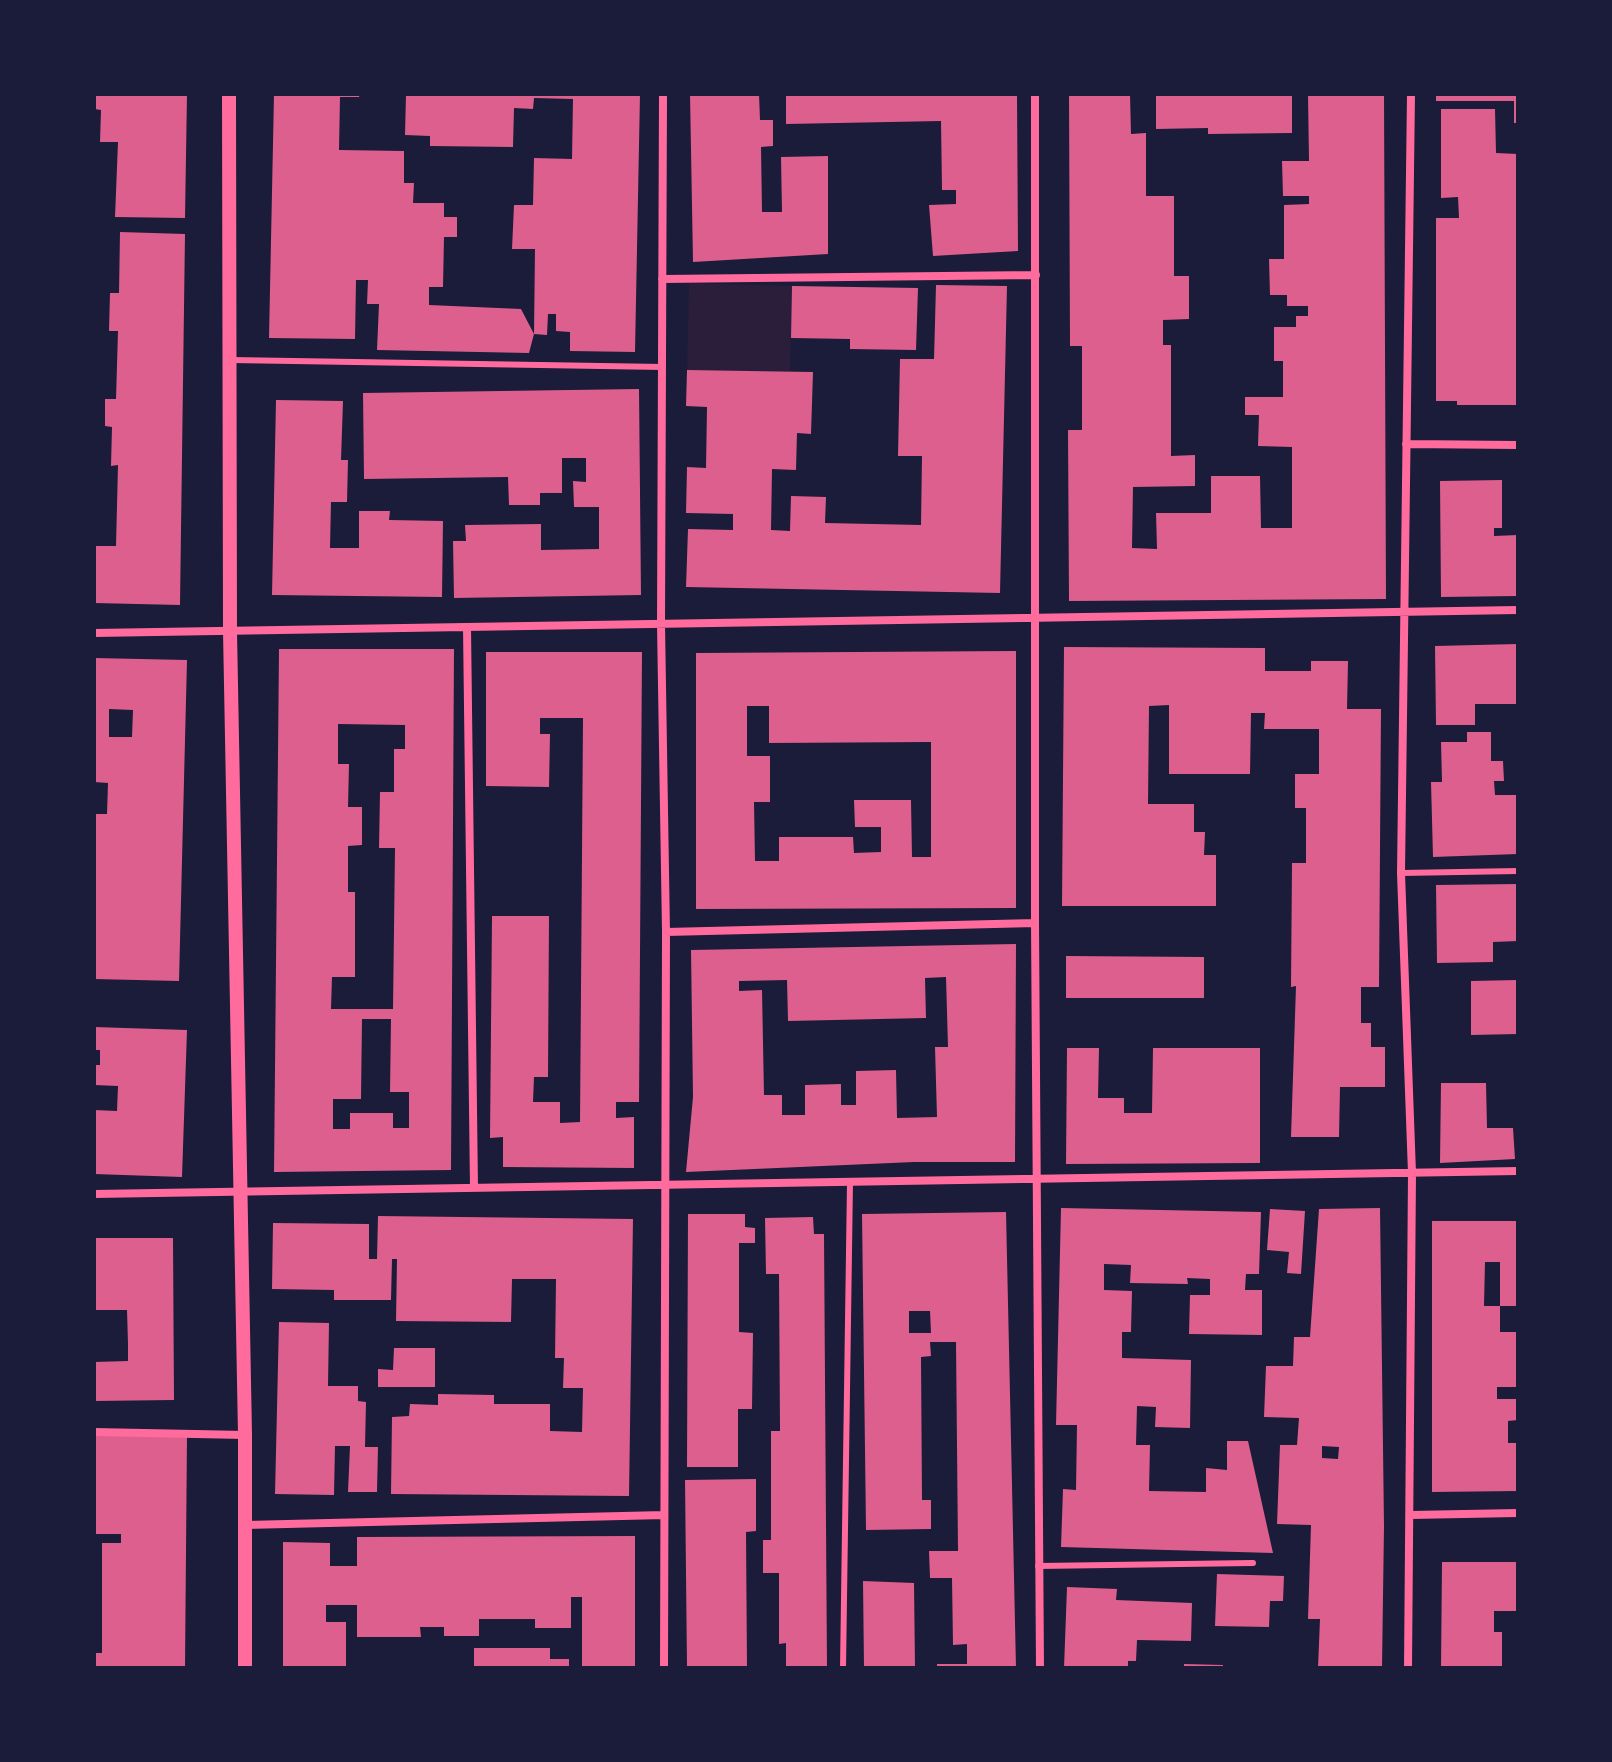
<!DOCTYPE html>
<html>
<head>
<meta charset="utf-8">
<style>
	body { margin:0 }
	#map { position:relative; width:1612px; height:1762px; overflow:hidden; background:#1b1b3a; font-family:"Alegreya Sans",sans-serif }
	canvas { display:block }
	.frame { position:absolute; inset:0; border:96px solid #1b1b3a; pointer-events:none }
</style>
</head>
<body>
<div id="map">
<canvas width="1612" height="1762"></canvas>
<div class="frame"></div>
</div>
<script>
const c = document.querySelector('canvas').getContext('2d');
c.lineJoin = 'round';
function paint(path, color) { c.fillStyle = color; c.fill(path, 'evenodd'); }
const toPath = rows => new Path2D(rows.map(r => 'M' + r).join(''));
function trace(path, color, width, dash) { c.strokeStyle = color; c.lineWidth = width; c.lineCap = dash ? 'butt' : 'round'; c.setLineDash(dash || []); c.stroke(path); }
paint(toPath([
	[689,283,792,286,790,371,687,370]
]), '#2a1e3b');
paint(toPath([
	[94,94,187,94,185,218,115,217,118,142,100,142,101,110,94,109],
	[274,94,360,94,359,97,340,97,339,150,404,151,404,183,414,183,413,203,444,203,444,217,457,217,457,237,444,237,443,287,429,287,429,305,521,309,534,334,535,249,512,249,514,205,533,205,534,158,572,159,573,99,534,98,533,109,514,108,513,147,430,146,430,136,405,135,406,94,640,94,635,352,570,351,570,332,556,331,556,314,548,314,547,335,534,334,529,353,377,350,379,304,367,304,368,280,356,280,355,339,269,338],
	[690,94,759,94,760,120,773,120,773,146,761,147,762,212,782,212,781,157,828,156,828,254,693,262],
	[786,94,1017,94,1018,251,933,256,929,205,956,204,956,190,942,190,941,121,786,124],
	[1069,94,1130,94,1131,134,1146,133,1146,196,1174,196,1174,276,1189,276,1189,319,1163,320,1163,345,1171,345,1171,456,1195,455,1195,486,1133,487,1132,548,1157,549,1156,513,1211,513,1211,476,1260,476,1261,528,1292,528,1292,447,1258,446,1259,415,1245,415,1245,397,1283,397,1283,361,1274,361,1274,327,1296,327,1296,316,1308,316,1308,306,1287,306,1287,295,1270,295,1269,259,1284,259,1284,205,1309,204,1309,196,1283,196,1282,161,1309,161,1308,94,1384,94,1386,599,1069,601,1068,430,1082,430,1082,346,1070,346],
	[1156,94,1292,94,1292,133,1208,134,1208,128,1156,129],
	[1436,94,1518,94,1518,123,1514,123,1514,101,1436,101],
	[1441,109,1495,109,1496,153,1518,154,1518,405,1457,405,1457,401,1436,401,1436,218,1459,218,1458,197,1441,198],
	[120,232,185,234,180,605,94,603,94,546,116,546,118,465,111,466,112,427,105,426,105,399,116,399,118,331,109,331,110,293,119,293],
	[936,285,1007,286,1000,593,686,587,688,529,733,530,733,514,686,513,687,467,706,468,707,407,686,406,687,370,813,372,811,434,797,433,796,470,772,469,771,530,790,531,791,496,826,497,825,523,921,525,922,456,898,456,900,359,934,359],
	[792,286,918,288,916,350,850,349,850,339,791,338],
	[639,389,641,595,454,598,453,541,466,541,465,525,541,524,541,550,599,549,599,507,574,507,573,481,586,482,586,458,562,458,562,493,540,493,540,505,509,505,508,477,364,479,363,393],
	[276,400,343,401,341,460,348,460,347,502,331,502,330,548,359,548,359,511,390,511,389,520,443,521,442,597,272,595],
	[1502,480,1502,528,1494,528,1494,536,1518,535,1518,596,1441,597,1440,481],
	[1518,644,1518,704,1475,704,1475,725,1436,725,1435,646],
	[1064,647,1265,648,1265,671,1311,671,1311,661,1348,661,1347,709,1381,709,1379,987,1361,987,1361,1023,1371,1023,1371,1047,1385,1047,1385,1087,1340,1087,1339,1137,1291,1137,1296,986,1291,987,1292,863,1306,863,1306,808,1295,808,1295,774,1319,774,1319,729,1264,729,1265,713,1251,713,1250,774,1169,774,1169,705,1149,706,1148,804,1194,804,1194,832,1205,832,1204,855,1216,855,1216,906,1062,906],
	[279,649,454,649,451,1170,274,1172],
	[338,724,405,725,405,749,394,749,394,792,380,792,379,848,395,848,393,1009,331,1009,332,977,355,977,355,892,348,892,348,846,362,845,362,807,348,807,349,764,338,764],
	[362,1019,391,1019,390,1092,409,1092,409,1128,393,1128,393,1113,350,1113,350,1129,333,1129,333,1099,361,1099],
	[1016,651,1016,908,696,909,696,653],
	[747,706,769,706,769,743,931,742,931,857,912,857,911,800,854,800,855,827,881,827,881,852,854,853,853,837,779,837,779,861,755,861,754,802,770,802,770,756,747,756],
	[486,652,642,652,639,1102,616,1102,616,1118,634,1117,634,1168,503,1167,503,1137,490,1138,492,916,549,916,548,1077,534,1077,533,1102,560,1102,560,1123,580,1122,583,718,540,718,540,734,550,734,549,787,486,786],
	[94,658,187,660,179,981,94,979,94,814,107,814,108,783,94,782],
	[109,709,133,710,132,737,109,737],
	[1467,732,1491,732,1491,761,1503,761,1504,781,1494,781,1495,795,1518,795,1518,854,1433,857,1431,782,1442,782,1441,742,1467,742],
	[1518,884,1518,941,1493,942,1493,962,1437,963,1436,885],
	[1016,944,1015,1162,914,1162,686,1172,693,1097,691,950],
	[946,977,948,1047,935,1047,937,1117,897,1118,896,1070,856,1071,856,1105,841,1105,841,1084,805,1085,805,1115,782,1115,782,1095,764,1095,762,990,739,991,739,981,787,980,788,1021,926,1018,925,978],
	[1066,956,1204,957,1204,998,1066,998],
	[1518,980,1518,1034,1471,1035,1471,981],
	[94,1027,187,1030,182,1177,94,1174,94,1110,117,1111,118,1086,94,1085,94,1065,100,1065,100,1050,94,1050],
	[1067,1048,1099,1048,1098,1098,1124,1098,1124,1113,1152,1113,1153,1048,1260,1048,1260,1163,1066,1164],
	[1441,1083,1486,1083,1487,1128,1513,1128,1515,1159,1440,1163],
	[1061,1208,1261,1212,1259,1274,1246,1274,1245,1290,1262,1290,1262,1335,1189,1334,1190,1295,1210,1295,1210,1279,1187,1278,1188,1284,1130,1283,1131,1265,1104,1264,1104,1290,1132,1291,1131,1332,1122,1332,1122,1358,1191,1360,1190,1428,1155,1427,1156,1407,1137,1406,1136,1445,1150,1445,1149,1491,1206,1492,1206,1468,1227,1470,1227,1441,1248,1441,1273,1553,1061,1547,1063,1489,1076,1490,1077,1425,1056,1425],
	[1380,1208,1384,1526,1382,1668,1318,1668,1320,1619,1308,1619,1311,1525,1277,1524,1280,1445,1297,1445,1299,1418,1264,1417,1266,1366,1293,1366,1294,1337,1310,1337,1319,1209],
	[1322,1446,1339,1447,1338,1459,1322,1458],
	[1270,1209,1305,1211,1301,1274,1287,1273,1289,1252,1267,1250],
	[1006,1212,1016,1668,937,1668,937,1664,967,1664,967,1644,953,1645,952,1578,930,1578,929,1551,958,1551,956,1342,930,1342,931,1356,921,1357,922,1500,931,1500,931,1529,866,1530,862,1214],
	[909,1311,930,1311,931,1333,909,1333],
	[688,1214,745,1214,745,1227,755,1228,755,1243,739,1243,739,1332,753,1333,752,1409,738,1409,738,1467,687,1467],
	[378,1216,633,1219,629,1496,391,1494,392,1417,409,1416,410,1404,438,1405,438,1394,494,1395,494,1404,550,1404,550,1431,582,1432,583,1388,563,1388,564,1358,555,1358,556,1279,512,1279,511,1322,396,1321,397,1259,392,1259,391,1300,334,1300,334,1290,272,1289,273,1223,369,1224,369,1259,377,1259],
	[813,1217,814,1234,824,1234,827,1668,786,1668,786,1643,779,1644,779,1573,763,1573,763,1540,771,1540,771,1431,780,1431,779,1274,766,1274,765,1218],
	[1432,1221,1518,1221,1518,1306,1500,1306,1500,1262,1485,1262,1484,1306,1500,1306,1500,1332,1518,1332,1518,1387,1497,1387,1497,1399,1517,1399,1518,1420,1508,1421,1508,1443,1518,1443,1518,1491,1432,1492],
	[94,1238,173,1238,174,1400,94,1401,94,1362,128,1361,128,1344,127,1310,94,1310],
	[279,1322,329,1323,328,1386,358,1386,358,1401,366,1402,365,1447,378,1447,377,1492,348,1492,350,1446,335,1446,334,1495,275,1494],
	[394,1348,435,1348,435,1387,378,1387,378,1369,393,1370],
	[94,1435,187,1435,185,1668,94,1668,94,1653,102,1653,102,1543,121,1543,121,1534,94,1534],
	[756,1479,756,1531,746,1532,747,1668,687,1668,685,1480],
	[635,1536,635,1668,582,1668,582,1597,571,1597,571,1628,535,1628,535,1619,479,1619,479,1636,444,1636,444,1627,420,1627,421,1637,357,1637,357,1605,326,1605,326,1622,346,1622,346,1668,283,1668,283,1542,330,1543,330,1566,357,1566,357,1537],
	[1442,1562,1518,1562,1518,1611,1494,1611,1494,1632,1502,1632,1502,1668,1441,1668],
	[1217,1574,1284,1576,1283,1601,1270,1601,1269,1627,1215,1626],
	[863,1581,914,1583,915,1668,864,1668],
	[1067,1587,1117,1589,1116,1600,1192,1603,1191,1641,1137,1640,1136,1661,1128,1661,1128,1668,1064,1668],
	[474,1648,550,1648,550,1659,569,1659,569,1668,474,1668],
	[1184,1664,1223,1665,1223,1668,1184,1668]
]), '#dd5f8e');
trace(toPath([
	[231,360,663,367],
	[1401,873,1518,871],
	[1038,1566,1253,1563],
	[843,1668,850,1182]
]), '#ff6b9d', 6);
trace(toPath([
	[663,94,661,624,666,932,664,1668],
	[1035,94,1035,923,1040,1668],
	[662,279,1036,275],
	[1406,444,1518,445],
	[467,627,474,1188],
	[94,633,1518,610],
	[666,932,1035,923],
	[94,1194,1518,1171],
	[94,1432,245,1435],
	[1410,1515,1518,1513],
	[245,1525,664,1515],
	[1408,1668,1412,1173,1401,873,1411,94]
]), '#ff6b9d', 8);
trace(toPath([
	[229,94,230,631,245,1435,245,1668]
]), '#ff6b9d', 14);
</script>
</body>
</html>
